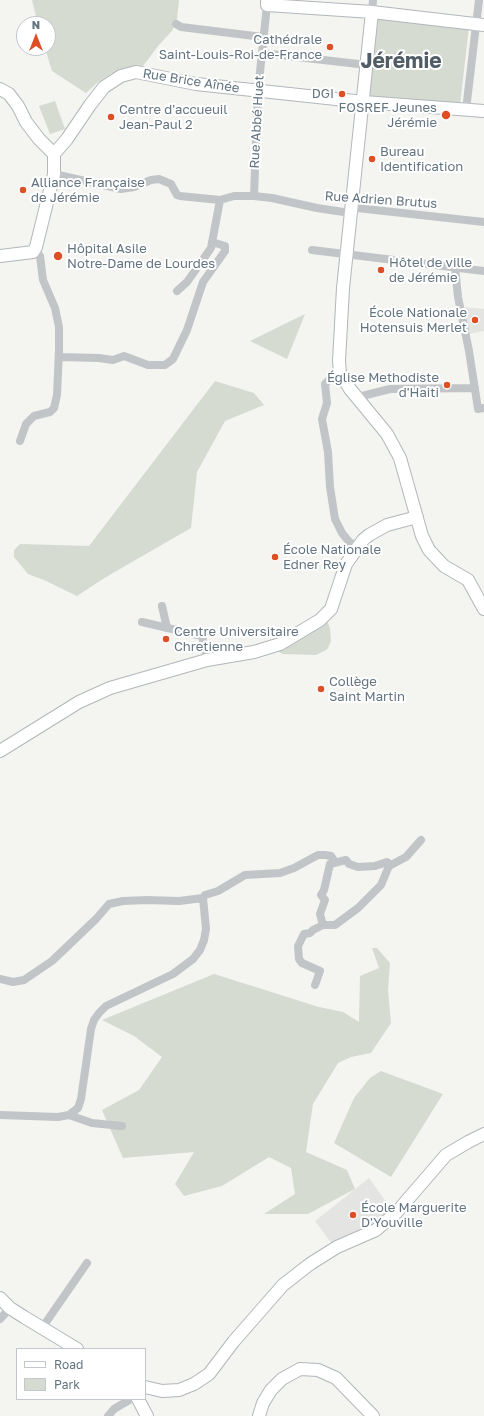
<!DOCTYPE html>
<html>
<head>
<meta charset="utf-8">
<style>
	body { margin:0 }
	#map { position:relative; width:484px; height:1416px; overflow:hidden; background:#f4f4f0; font-family:"Golos Text",sans-serif }
	canvas { display:block }
	.legend { position:absolute; left:16px; top:1348px; width:130px; height:52px; box-sizing:border-box; background:#fff; border:1px solid #c1c7cd; margin:0; padding:5px 7px; list-style:none; font-size:12px; color:#637481 }
	.legend li { display:flex; align-items:center; gap:8px; height:20px }
	.legend b { width:20px; border:1px solid #c1c7cd }
	.north { position:absolute; left:16px; top:16px; width:40px; height:40px; box-sizing:border-box; background:#fff; border:1px solid #c1c7cd; border-radius:50%; rotate:0deg; font-size:11px; font-weight:700; line-height:16px; text-align:center; color:#637481 }
	.north::after { content:''; display:block; margin:auto; width:14px; height:18px; background:#df4f25; clip-path:polygon(50% 0,100% 100%,50% 72%,0 100%) }
</style>
</head>
<body>
<div id="map">
<canvas width="484" height="1416"></canvas>
<ul class="legend">
<li><b style="height:5px;background:#fff"></b>Road</li>
<li><b style="height:11px;background:#d5dbd1"></b>Park</li>
</ul>
<div class="north">N</div>
</div>
<script>
const c = document.querySelector('canvas').getContext('2d');
c.lineJoin = 'round';
function paint(path, color) { c.fillStyle = color; c.fill(path, 'evenodd'); }
const toPath = rows => new Path2D(rows.map(r => 'M' + r).join(''));
function trace(path, color, width, dash) { c.strokeStyle = color; c.lineWidth = width; c.lineCap = dash ? 'butt' : 'round'; c.setLineDash(dash || []); c.stroke(path); }
function drawText(font, color, halo, rows, align = 'center') {
  c.font = font + ' "Golos Text",sans-serif'; c.lineWidth = 4; c.setLineDash([]); c.textBaseline = 'middle'; c.strokeStyle = halo; c.fillStyle = color; for (const [text, x, y, turn = 0] of rows) {
    c.save(); c.translate(x, y); c.rotate((+turn || 0) * Math.PI / 180); c.textAlign = isNaN(turn) ? turn : align; if (halo) c.strokeText(text, 0, 0); c.fillText(text, 0, 0); c.restore();
  }
}
paint(toPath([
	[463,307,484,309,484,331,469,334],
	[369,1178,391,1209,373,1225,332,1244,315,1221]
]), '#e4e5e3');
paint(toPath([
	[32,0,179,0,177,19,172,31,158,46,143,66,112,73,98,82,86,93,52,71,45,48,48,48,48,24,38,24],
	[376,17,469,27,460,105,368,98],
	[55,101,65,129,50,134,39,106],
	[305,314,287,359,250,341],
	[215,381,254,393,264,405,225,421,197,472,191,528,106,577,77,596,44,580,28,574,14,557,14,550,20,544,89,546],
	[324,623,328,623,330,628,331,641,328,648,326,650,316,655,283,654,279,652,278,649,281,645,315,630],
	[372,948,377,948,390,963,388,990,391,1023,371,1053,351,1057,338,1063,313,1104,306,1152,347,1170,355,1189,308,1214,264,1214,295,1194,291,1168,269,1157,222,1186,184,1196,175,1184,194,1152,123,1158,102,1110,139,1090,162,1057,134,1036,102,1020,214,974,319,1007,343,1012,359,1022,360,976,379,968],
	[381,1071,443,1094,391,1177,334,1143,354,1098,370,1078]
]), '#d5dbd1');
const secondary = toPath([
	[267,0,267,5,372,12,484,25],
	[372,12,343,288,339,361,340,373,350,389,387,434,400,458,422,536,429,550,444,566,468,580,484,609],
	[0,89,9,94,18,106,26,122,39,139,54,154],
	[54,154,67,139,90,105,104,87,121,76,136,72,196,84,364,102,484,111],
	[0,256,33,252,36,247,54,174,54,154],
	[0,751,79,702,110,688,207,660,254,652,280,644,320,620,331,609,346,564,363,540,369,535,387,525,417,517],
	[0,1298,10,1308,24,1317,77,1349],
	[145,1387,162,1391,179,1390,194,1384,209,1374,234,1341,283,1285,310,1264,337,1247,376,1230,396,1213,446,1155,468,1142,484,1134],
	[138,1399,147,1416],
	[259,1416,263,1403,271,1390,282,1379,300,1369,318,1370,336,1378,373,1416]
]);
trace(secondary, '#b1b7bb', 14);
trace(toPath([
	[372,12,373,0],
	[176,24,181,27,263,37],
	[262,53,367,65],
	[466,110,479,0],
	[54,174,121,189,134,187,151,180,159,179,171,184,177,195,180,196,220,200,234,196,254,196,272,198,317,208,350,213,357,208,484,222],
	[254,196,258,91,267,5],
	[312,250,484,271],
	[455,267,458,297,469,351,478,409,484,408],
	[177,291,187,282,211,248,220,200],
	[59,357,99,358,113,360,124,356,148,365,165,365,173,359,187,330,203,282,225,251,225,246,212,242],
	[340,368,325,384,327,403,322,419,328,452,330,487,335,519,342,533,350,543,359,545],
	[358,397,390,389,475,388],
	[20,441,26,424,34,416,50,412,54,408,57,395,59,350,59,327,55,308,43,280,40,256,35,249],
	[162,606,167,628],
	[142,622,202,636,207,660],
	[323,925,320,914,325,900,321,895,324,890,330,864,346,860,349,864,358,867,375,866,387,862,391,865],
	[0,979,13,982,24,980,52,961,96,919,109,904,123,901,147,900,179,901,203,898,205,895,218,891,245,875,280,873,294,868,318,855,325,855,331,856,335,862],
	[315,985,320,971,302,963,299,959,298,946,304,934,310,933,313,930,323,925,335,925,358,908,381,885,389,866,406,857,421,840],
	[0,1115,58,1117,69,1115,78,1108,81,1099,91,1029,94,1020,99,1013,106,1006,173,974,193,959,200,950,204,940,206,929,203,898],
	[69,1115,92,1123,122,1126],
	[0,1319,10,1308],
	[42,1328,87,1263],
	[108,1416,114,1409,131,1399]
]), '#c1c5c8', 8);
trace(secondary, '#fff', 12);
for (const [x, y, r, color] of [
	[330,47,4,"#df4f25"],
	[342,94,4,"#df4f25"],
	[446,115,5,"#df4f25"],
	[111,117,4,"#df4f25"],
	[372,159,4,"#df4f25"],
	[23,190,4,"#df4f25"],
	[58,256,5,"#df4f25"],
	[381,270,4,"#df4f25"],
	[475,320,4,"#df4f25"],
	[447,385,4,"#df4f25"],
	[275,557,4,"#df4f25"],
	[166,639,4,"#df4f25"],
	[321,689,4,"#df4f25"],
	[353,1215,4,"#df4f25"]
]) { const dot = new Path2D(); dot.arc(x, y, r, 0, 2 * Math.PI); c.fillStyle = color; c.fill(dot); trace(dot, '#fff', 1.5); }
drawText('13px', '#637481', '#fff', [
	["Cathédrale",322,40,"right"],
	["Saint-Louis-Roi-de-France",322,55,"right"],
	["DGI",334,94,"right"],
	["FOSREF Jeunes",437,108,"right"],
	["Jérémie",437,123,"right"],
	["Centre d'accueuil",119,110],
	["Jean-Paul 2",119,125],
	["Bureau",380,152],
	["Identification",380,167],
	["Alliance Française",31,183],
	["de Jérémie",31,198],
	["Hôpital Asile",67,249],
	["Notre-Dame de Lourdes",67,264],
	["Hôtel de ville",389,263],
	["de Jérémie",389,278],
	["École Nationale",467,313,"right"],
	["Hotensuis Merlet",467,328,"right"],
	["Église Methodiste",439,378,"right"],
	["d'Haiti",439,393,"right"],
	["École Nationale",283,550],
	["Edner Rey",283,565],
	["Centre Universitaire",174,632],
	["Chretienne",174,647],
	["Collège",329,682],
	["Saint Martin",329,697],
	["École Marguerite",361,1208],
	["D'Youville",361,1223]
], 'left');
drawText('13px', '#637481', '#fff', [
	["Rue Brice Aînée",191,81,9],
	["Rue Abbé Huet",257,122,-87],
	["Rue Adrien Brutus",381,200,4]
]);
drawText('bold 21px', '#515d66', '#fff', [
	["Jérémie",401,61]
]);
</script>
</body>
</html>
